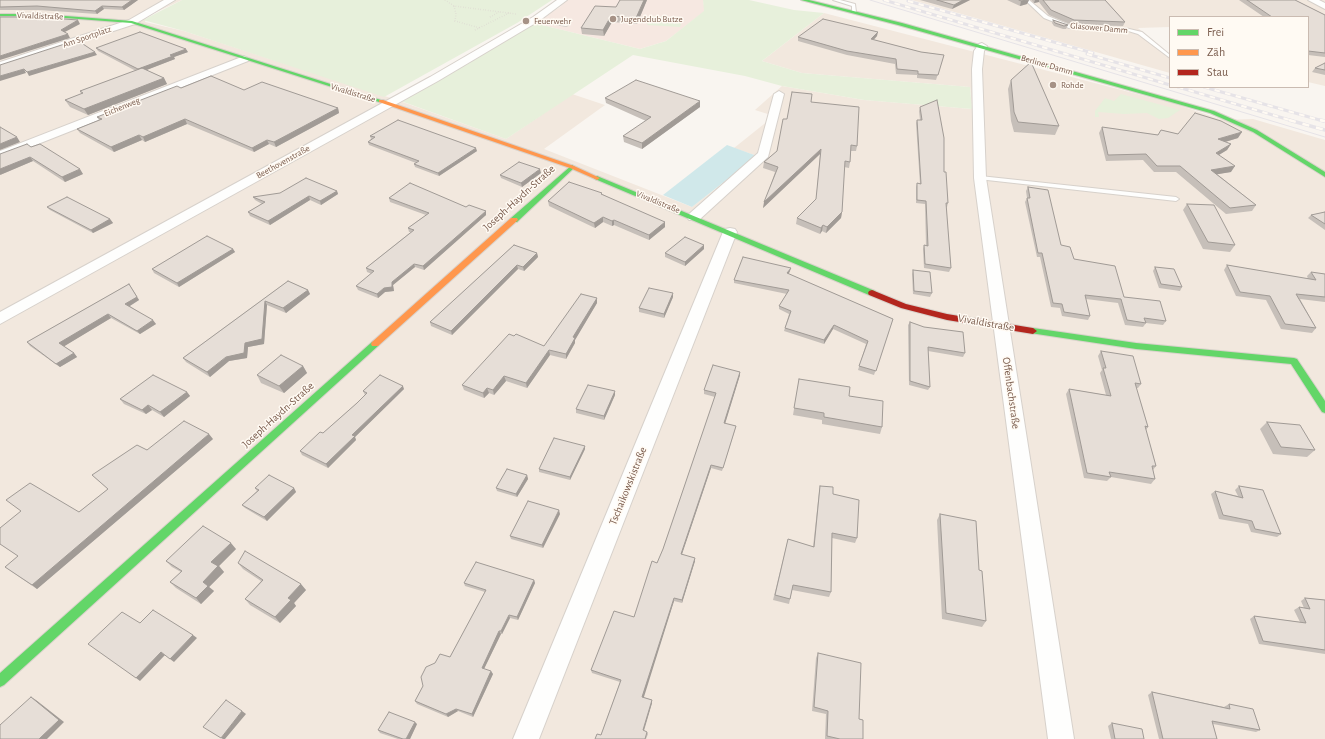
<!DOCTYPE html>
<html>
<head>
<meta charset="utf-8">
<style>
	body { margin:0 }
	#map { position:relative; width:1325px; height:739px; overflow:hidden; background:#f9f5f0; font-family:"Alegreya Sans",sans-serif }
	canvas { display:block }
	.legend { position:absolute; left:1169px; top:16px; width:140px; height:72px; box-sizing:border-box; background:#fffaf3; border:1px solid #cabbb1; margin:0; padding:5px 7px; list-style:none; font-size:12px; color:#7a5c4d }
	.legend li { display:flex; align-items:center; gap:8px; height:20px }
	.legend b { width:20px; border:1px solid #cabbb1 }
</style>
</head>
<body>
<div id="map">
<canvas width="1325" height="739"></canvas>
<ul class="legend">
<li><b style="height:5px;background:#63d668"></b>Frei</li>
<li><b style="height:5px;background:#ff974d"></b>Zäh</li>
<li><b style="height:5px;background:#b3261e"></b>Stau</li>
</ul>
</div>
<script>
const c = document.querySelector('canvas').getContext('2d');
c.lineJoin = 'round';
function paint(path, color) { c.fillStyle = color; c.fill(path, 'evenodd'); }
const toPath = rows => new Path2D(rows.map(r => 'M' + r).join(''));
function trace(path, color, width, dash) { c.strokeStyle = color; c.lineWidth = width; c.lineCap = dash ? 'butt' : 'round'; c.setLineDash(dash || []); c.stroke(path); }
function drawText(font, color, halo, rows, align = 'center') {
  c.font = font + ' "Alegreya Sans",sans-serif'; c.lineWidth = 3; c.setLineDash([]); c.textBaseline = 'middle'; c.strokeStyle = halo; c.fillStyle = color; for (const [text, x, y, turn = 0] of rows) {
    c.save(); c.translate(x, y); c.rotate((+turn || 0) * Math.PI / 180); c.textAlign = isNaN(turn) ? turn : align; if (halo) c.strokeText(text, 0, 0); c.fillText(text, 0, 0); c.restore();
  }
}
paint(toPath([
	[0,0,182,0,146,17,145,22,184,31,397,100,506,139,572,94,605,105,544,149,692,207,757,156,734,148,774,116,755,110,782,86,864,100,972,109,970,87,802,73,762,61,824,13,1172,103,1223,120,1253,119,1325,140,1325,739,0,739],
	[912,0,1325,0,1325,86,1308,82,1308,17,1170,17,1170,27,1138,28,1170,55,1170,73]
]), '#f2e8de');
paint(toPath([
	[566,0,703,0,705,11,666,41,640,49,534,23,560,7]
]), '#f6e8e1');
paint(toPath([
	[182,0,552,0,517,23,384,97,184,31,143,20],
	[703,0,749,0,794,10,824,13,762,61,802,73,970,87,972,109,864,100,782,86,745,76,633,55,506,139,398,100,534,23,640,49,666,41,704,11],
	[650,16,683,18,680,27,647,25],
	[1121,94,1180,110,1168,118,1159,119,1147,113,1124,114,1098,112,1099,117,1095,117,1095,111,1105,98,1114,101]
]), '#e7f0db');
paint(toPath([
	[727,145,757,156,692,207,663,195]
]), '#d0e8ea');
const lane = toPath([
	[833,0,840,0,855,4,856,12,854,13,852,12,852,6,833,0],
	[1025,0,1029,0,1048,16,1072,26,1125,28,1142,32,1170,55,1170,58,1138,34,1125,30,1069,28,1044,18,1025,0],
	[536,18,566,24,568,25,566,26,534,20,534,19,536,18],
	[980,176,1176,197,1179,199,1176,201,978,179,978,177,980,176]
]);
const street = toPath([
	[164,0,175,0,135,24,0,68,0,62,129,20,164,0],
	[557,0,567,0,539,21,438,81,0,324,0,312,430,77,533,17,557,0],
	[1308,0,1319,0,1325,3,1325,9,1308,0],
	[982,43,987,46,984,51,982,69,986,178,1074,739,1048,739,974,178,972,69,974,51,979,44,982,43],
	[244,56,249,59,248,61,0,159,0,151,244,56],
	[779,91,784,94,768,157,699,220,689,220,687,217,689,214,758,153,774,94,779,91],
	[730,228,735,229,737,232,539,739,513,739,723,232,725,229,730,228]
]);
const fast = toPath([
	[801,0,809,0,902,23,1214,111,1257,130,1325,172,1325,177,1253,132,1210,113,898,25,801,0],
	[0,14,39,14,132,21,384,101,379,102,131,23,39,16,0,16,0,14],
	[572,165,575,167,574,168,517,222,511,222,511,218,572,165],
	[597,176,875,291,876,293,875,295,869,295,595,179,594,178,597,176],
	[1033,328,1136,343,1294,358,1297,359,1325,401,1325,413,1322,412,1291,364,1136,349,1030,333,1029,331,1030,329,1033,328],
	[375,341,378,342,379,344,378,346,4,685,0,687,0,673,372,342,375,341]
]);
const slow = toPath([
	[379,100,383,100,574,166,600,178,597,180,595,179,570,168,379,102,379,100],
	[511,218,517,218,518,220,378,346,372,346,371,344,372,342,511,218]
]);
const jam = toPath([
	[872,290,906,304,947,314,1033,328,1037,331,1033,334,947,320,901,308,869,295,868,293,869,291,872,290]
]);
trace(lane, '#d7d1cb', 2);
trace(street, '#d7d1cb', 2);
trace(fast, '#d9d2cb', 2);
trace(slow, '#d9d2cb', 2);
trace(jam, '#d9d2cb', 2);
trace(toPath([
	[445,0,454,6,516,14],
	[454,6,456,14,455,21,480,28],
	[490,17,499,12],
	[475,30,509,13]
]), '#dcd5d0', 1.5, [0.5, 2]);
paint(lane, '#fefefd');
paint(street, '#fefefd');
paint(fast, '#63d668');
paint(slow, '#ff974d');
paint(jam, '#b3261e');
trace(toPath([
	[870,0,1325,137]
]), '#e6e3e7', 1);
const railFar1 = toPath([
	[884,0,1170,85],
	[908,1,1093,53],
	[1087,54,1170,78],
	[1178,87,1293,121],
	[1204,87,1323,121]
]);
const rail = toPath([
	[1289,120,1325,130],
	[1320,120,1325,121]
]);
trace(railFar1, '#e6e3e7', 3);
trace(rail, '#e6e3e7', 3.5);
trace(railFar1, '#fffaf3', 2, [5.5]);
trace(rail, '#fffaf3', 2.5, [7]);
paint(toPath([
	[0,0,138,0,124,10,104,9,97,14,39,10,0,10],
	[647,0,637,24,612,22,604,36,582,34,581,28,616,7],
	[920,0,970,0,952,9],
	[1007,0,1029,0,1027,4,1020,6],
	[1031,0,1105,0,1125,22,1123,26,1072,25,1049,15,1039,2,1034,3],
	[1239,0,1295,0,1325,15,1325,57,1308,55,1308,17,1264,17],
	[1053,20,1068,25,1066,29,1063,29,1054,26,1052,23],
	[877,36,874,40,921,52,944,55,936,80,917,78,917,75,896,74,895,64,847,55,798,41,798,37],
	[96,48,188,52,174,57,175,59,146,70,164,78,167,84,88,115,70,107,65,100,81,94,80,91,136,71,98,51],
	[1325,63,1325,75,1312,72,1315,68],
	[1011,80,1059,126,1055,135,1014,132,1011,121,1008,89],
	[181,88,244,90,338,108,339,113,276,147,269,144,254,152,187,124,145,142,142,140,114,152,80,133,77,129,99,120,97,117],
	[605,98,700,107,642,149,624,142,623,136,646,121,606,103],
	[811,102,857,146,856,151,851,151,850,162,849,168,844,167,842,212,841,218,826,233,822,231,820,234,796,224,797,218,816,200,820,154,763,208,775,172,763,168,764,162,777,151,787,119],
	[920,107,944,172,948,203,947,207,946,207,951,268,949,272,924,268,923,249,924,245,926,246,925,204,916,203,916,187,917,183,920,184,916,123,917,120,920,120,919,111],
	[1102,127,1158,135,1161,130,1178,134,1238,138,1225,142,1231,144,1227,150,1219,155,1231,172,1217,174,1256,205,1252,211,1226,214,1176,172,1154,172,1143,160,1106,161,1099,133],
	[370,136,477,151,439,176,415,167,414,164,416,163,369,145,368,142,371,139],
	[31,147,83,174,65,182,33,161,0,175],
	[541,173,522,187,501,178,500,175],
	[1028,187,1061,245,1074,259,1124,297,1166,321,1163,325,1146,323,1143,327,1125,325,1118,303,1086,299,1090,316,1088,320,1062,316,1060,308,1051,307,1040,257,1037,257,1025,202,1027,198,1026,191],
	[337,191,338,194,321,205,310,200,270,225,250,216,248,212,262,204,255,200,253,197],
	[602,194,665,227,649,240,614,225,612,226,603,222,595,228,549,206,548,201],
	[389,198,466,207,486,211,486,215,424,270,415,267,393,285,394,291,385,292,378,298,358,290,356,286,372,274,367,272,366,268,411,232,409,232,408,228,426,215,390,202],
	[1187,204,1235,245,1230,252,1203,249,1183,210],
	[47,207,110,219,113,223,93,233,50,210],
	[1325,212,1325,230,1308,218,1311,215],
	[514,245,537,253,538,257,524,271,518,269,452,335,431,326,430,322],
	[233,249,235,252,179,287,154,273,152,269],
	[704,249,685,266,665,257,665,253],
	[1227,265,1308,279,1307,276,1311,272,1325,274,1325,302,1300,299,1316,328,1312,333,1281,329,1266,300,1236,296,1224,270],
	[1155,267,1182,287,1180,291,1159,288,1153,271],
	[913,270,932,293,930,297,913,294,912,274],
	[790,271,788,274,893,319,874,375,858,370,866,344,833,329,824,344,784,331,789,314,779,309,779,306,787,294,734,283,734,280],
	[288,281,308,290,310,294,286,313,267,305,264,344,248,347,247,358,229,361,210,377,186,362,183,358],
	[129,284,139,300,130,306,156,324,140,334,111,318,64,346,74,353,77,357,60,367,30,346,27,342],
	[673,297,664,318,639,312,639,308],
	[597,298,597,303,575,340,575,343,566,359,550,355,527,388,506,381,494,395,489,393,484,398,464,390,462,385,514,336,544,346],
	[910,322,965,353,963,357,928,351,930,387,928,390,909,385,908,325],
	[1101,351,1141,384,1138,388,1136,388,1148,427,1146,430,1156,466,1153,470,1155,479,1151,484,1111,477,1107,481,1084,478,1066,394,1069,389,1106,395,1100,373,1102,370,1098,356],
	[303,366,307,373,284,393,261,383,257,375],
	[740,372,740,375,725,424,736,426,735,430,722,471,711,468,682,554,695,561,682,603,674,601,643,697,652,700,652,703,644,731,647,732,648,734,646,739,595,739,601,735,620,682,592,673,591,670,634,617,663,549,715,397,704,394,704,390],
	[799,379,849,396,882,427,880,434,822,424,822,420,793,415],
	[404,389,355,437,356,440,328,468,302,455,300,451,323,433,357,403,365,395,363,391],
	[187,392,190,396,164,417,152,410,146,414,124,404,120,399],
	[615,395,604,420,576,413,576,409],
	[1267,422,1315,450,1307,457,1273,454,1260,429],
	[213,439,37,589,5,567,18,556,0,544,0,528,21,512,79,512,108,489,92,475,147,450],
	[585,446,585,449,570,480,539,472,539,469],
	[527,475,528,479,517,497,497,491,496,488],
	[820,486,833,494,857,538,855,543,832,538,831,592,829,597,792,590,789,604,773,600,788,539,813,547,819,492],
	[1239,486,1281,534,1277,537,1251,532,1248,524,1219,519,1211,494,1215,491,1238,496,1235,490],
	[255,488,294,488,296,492,267,521,245,508,242,505,257,491],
	[560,514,543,548,511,539,510,536],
	[940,514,979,570,986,621,982,627,942,619,937,520],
	[236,549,219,566,224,572,209,587,214,591,201,604,176,588,170,582,181,572,172,567,166,561],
	[238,563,306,590,294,603,296,606,280,623,250,605,245,599,261,581,243,569],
	[534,580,535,583,518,620,510,618,502,634,501,634,484,669,493,674,473,717,458,711,448,717,417,704,415,701,423,686,450,657,485,592,465,586,464,583],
	[1305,598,1325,600,1325,654,1259,644,1250,619,1254,616,1300,622,1294,610,1299,607,1304,608,1301,601],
	[818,653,859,719,863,739,825,739,826,714,812,711,816,658],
	[1152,692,1224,707,1229,704,1260,730,1256,732,1213,724,1217,739,1159,739,1148,695],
	[1112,723,1144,739,1111,739,1108,726],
	[417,724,410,739,398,739,380,733,378,730]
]), '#c6bfb9');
paint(toPath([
	[132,0,138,0,124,10,122,7],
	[644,0,647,0,637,24,636,18],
	[963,0,970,0,952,9,954,5],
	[1029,0,1027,4,1020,6,1021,1],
	[1035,0,1039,0,1039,2,1034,3],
	[102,6,104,9,97,14,95,11],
	[611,16,612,22,604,36,603,30],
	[78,20,80,24,63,33,61,30],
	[878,32,877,36,870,43,871,39],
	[68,34,70,38,0,60,0,56],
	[186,49,188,52,174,57,175,59,139,73,138,69,170,55],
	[95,52,97,55,29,76,27,72],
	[24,69,26,73,0,81,0,76],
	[164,78,167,84,88,115,84,109],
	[700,101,700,107,642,149,642,143],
	[338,108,339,113,276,147,274,142],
	[185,119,187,124,145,142,143,137],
	[1242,132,1238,138,1215,145,1218,139],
	[139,135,142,140,114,152,111,147],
	[17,137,20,142,0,150,0,144],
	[267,140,269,144,254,152,252,148],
	[1231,144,1227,150,1212,159,1216,153],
	[476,148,477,151,439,176,438,173],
	[821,149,820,154,763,208,764,202],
	[30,157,33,161,0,175,0,169],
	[1235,166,1231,172,1207,176,1211,170],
	[80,169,83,174,65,182,62,177],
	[540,169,541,173,522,187,521,183],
	[337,191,338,194,321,205,320,201],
	[309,196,310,200,270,225,268,221],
	[486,211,486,215,424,270,423,266],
	[842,212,841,218,826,233,827,227],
	[603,217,603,222,595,228,594,223],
	[110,219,113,223,93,233,91,230],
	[614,220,614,225,612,226,612,221],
	[665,222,665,227,649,240,649,235],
	[823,225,822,231,820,234,821,228],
	[704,245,704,249,685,266,685,262],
	[233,249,235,252,179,287,177,283],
	[537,253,538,257,524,271,523,267],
	[414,264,415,267,393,285,394,291,385,292,378,298,377,294],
	[517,265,518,269,452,335,451,331],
	[791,268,790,271,787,277,787,273],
	[129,284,139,300,128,307,125,304],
	[308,290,310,294,286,313,283,308],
	[673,293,673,297,664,318,664,314],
	[597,298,597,303,575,340,575,343,566,359,566,354,573,337],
	[265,301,267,305,264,344,248,347,247,358,229,361,210,377,207,372,245,343],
	[108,314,111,318,63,347,59,343],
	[153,320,156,324,140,334,137,331],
	[834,325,833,329,824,344,824,340],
	[549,350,550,355,527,388,526,383],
	[74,353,77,357,60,367,56,364],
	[303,366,307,373,284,393,279,386],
	[740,372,740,375,724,427,724,423],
	[504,376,506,381,494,395,493,390],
	[403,386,404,389,355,437,356,440,328,468,326,464,352,435],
	[487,388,489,393,484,398,483,393],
	[615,391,615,395,604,420,604,416],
	[187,392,190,396,164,417,160,412],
	[148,405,152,410,146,414,142,410],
	[209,434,213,439,37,589,32,585],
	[585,446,585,449,570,480,570,477],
	[711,465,711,468,681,557,681,554],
	[527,475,528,479,517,497,516,494],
	[294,488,296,492,267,521,264,517],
	[559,510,560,514,543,548,542,545],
	[231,543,236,549,219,566,224,572,209,587,214,591,201,604,196,598,211,562],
	[695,558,695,561,682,603,682,600],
	[534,580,535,583,518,620,517,617],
	[301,584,306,590,294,603,296,606,280,623,275,617,288,598],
	[674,598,674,601,643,700,642,697],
	[509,615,510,618,502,634,501,631],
	[499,631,501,634,483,671,482,668],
	[193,635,197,638,174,662,170,659],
	[161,652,165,655,140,681,136,678],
	[491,671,493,674,473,717,472,714],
	[31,697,36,700,64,722,47,739,39,739],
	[652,700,652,703,643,733,643,730],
	[456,709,458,711,448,717,446,714],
	[242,711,246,714,225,739,223,739,221,738],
	[415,722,417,724,410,739,406,739]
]), '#a19b96');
const building = toPath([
	[0,0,132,0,122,7,102,6,95,11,37,6,0,7,0,0],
	[620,0,644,0,636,18,611,16,603,30,581,28,595,6,616,7,620,0],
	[937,0,963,0,954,5,937,0],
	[1019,0,1027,0,1021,1,1019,0],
	[1043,0,1105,0,1125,22,1074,20,1051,10,1043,0],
	[1247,0,1295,0,1325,15,1325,53,1308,51,1308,17,1272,17,1247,0],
	[0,17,37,17,78,20,61,30,68,34,0,56,0,17],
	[823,19,878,32,871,39,921,52,944,55,938,75,918,74,918,71,897,69,896,59,847,51,798,37,823,19],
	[1053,20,1068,25,1064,26,1055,23,1053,20],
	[140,32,186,49,170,55,173,56,138,69,96,48,140,32],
	[77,40,95,52,27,72,24,69,0,76,0,65,77,40],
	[1031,62,1059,126,1018,122,1014,112,1011,80,1031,62],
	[1325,63,1325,70,1315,68,1325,63],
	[142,68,164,78,84,109,65,100,83,93,80,91,142,68],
	[211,76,244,90,262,82,338,108,274,142,267,140,252,148,185,119,143,137,139,135,111,147,77,129,102,119,97,117,177,86,181,88,211,76],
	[636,80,700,101,642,143,623,136,651,117,605,98,636,80],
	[792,92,812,94,811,102,859,107,857,146,851,145,850,162,845,161,842,212,827,227,823,225,821,228,797,218,816,199,821,149,764,202,778,167,764,162,777,151,783,119,787,119,792,92],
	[937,100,944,138,944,172,946,172,948,203,946,203,951,268,925,264,924,245,928,246,926,201,917,200,917,183,921,184,917,120,922,120,920,107,937,100],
	[1195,113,1221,121,1242,132,1218,139,1231,144,1216,153,1235,166,1211,170,1256,205,1230,208,1180,166,1157,166,1146,154,1108,155,1102,127,1158,135,1161,130,1178,134,1195,113],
	[398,120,476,148,438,173,414,164,419,161,368,142,375,137,370,136,398,120],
	[0,127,17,137,0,144,0,127],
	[27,144,31,147,40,144,80,169,62,177,30,157,0,169,0,154,27,144],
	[519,162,540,169,521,183,500,175,519,162],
	[306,178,337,191,320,201,309,196,268,221,248,212,265,202,253,197,280,193,306,178],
	[569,182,602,193,601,194,665,222,649,235,614,220,612,221,603,217,594,223,548,201,569,182],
	[410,183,466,207,469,205,486,211,423,266,414,264,392,282,392,287,384,288,377,294,356,286,374,271,366,268,414,230,408,228,429,213,389,198,410,183],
	[1028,187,1048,190,1061,245,1070,247,1074,259,1115,266,1124,297,1160,301,1166,321,1144,318,1146,323,1127,320,1121,299,1085,295,1090,316,1064,312,1062,304,1053,303,1042,253,1038,253,1027,198,1030,198,1028,187],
	[67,197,110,219,91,230,47,207,67,197],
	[1187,204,1214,205,1235,245,1208,242,1187,204],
	[1325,212,1325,224,1311,215,1325,212],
	[207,236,233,249,177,283,152,269,207,236],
	[685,237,704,245,685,262,665,253,685,237],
	[514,245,537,253,523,267,517,265,451,331,430,322,514,245],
	[743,257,791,268,787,273,893,319,876,371,859,366,868,341,834,325,824,340,785,328,791,311,779,306,789,290,734,280,743,257],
	[1227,265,1316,280,1311,272,1325,274,1325,297,1296,294,1316,328,1285,324,1270,296,1240,292,1227,265],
	[1155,267,1174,269,1182,287,1161,284,1155,267],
	[913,270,930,272,932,293,914,291,913,270],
	[288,281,308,290,283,308,265,301,262,339,245,343,244,353,226,357,207,372,183,358,288,281],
	[129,284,137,297,125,304,153,320,137,331,108,314,59,343,74,353,56,364,27,342,129,284],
	[649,288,673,293,664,314,639,308,649,288],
	[581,294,597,298,573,337,575,338,566,354,549,350,526,383,504,376,493,390,487,388,483,393,462,385,509,334,514,336,516,334,544,346,581,294],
	[910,322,924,327,963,332,965,353,928,347,930,387,910,381,910,322],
	[1101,351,1133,356,1141,384,1135,383,1148,427,1145,426,1156,466,1152,466,1155,479,1109,472,1111,477,1087,473,1069,389,1111,396,1103,368,1106,368,1101,351],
	[281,355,303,366,279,386,257,375,281,355],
	[713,365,740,372,724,423,736,426,723,468,711,465,681,554,695,558,682,600,674,598,642,697,652,700,643,730,647,732,645,739,595,739,597,734,601,735,621,680,591,670,614,611,634,617,652,561,657,563,663,549,716,393,704,390,713,365],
	[153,375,187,392,160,412,148,405,142,410,120,399,153,375],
	[380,375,403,386,352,435,355,436,326,464,300,451,320,432,323,433,357,403,367,393,363,391,380,375],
	[799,379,850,387,849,396,883,401,882,427,824,417,824,413,794,408,799,379],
	[588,385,615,391,604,416,576,409,588,385],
	[184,421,209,434,32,585,5,567,18,556,0,544,0,528,21,511,6,500,30,483,79,512,108,489,92,475,137,445,147,450,184,421],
	[1267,422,1300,425,1315,450,1281,447,1267,422],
	[554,438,585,446,570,477,539,469,554,438],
	[507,469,527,475,516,494,496,488,507,469],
	[269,475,294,488,264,517,242,505,259,490,255,488,269,475],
	[820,486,833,487,833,494,859,500,857,538,832,533,831,592,793,585,790,599,775,595,788,539,814,547,820,486],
	[1239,486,1263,490,1281,534,1255,529,1252,521,1223,515,1215,491,1243,498,1239,486],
	[528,501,559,510,542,545,510,536,528,501],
	[940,514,976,521,979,570,982,571,986,621,946,613,940,514],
	[203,526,231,543,211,562,218,566,203,582,208,586,196,598,170,582,182,571,166,561,203,526],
	[245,551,301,584,288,598,291,600,275,617,245,599,263,580,238,563,245,551],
	[476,562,534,580,517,617,509,615,501,631,499,631,482,668,491,671,472,714,456,709,446,714,415,701,423,686,421,677,426,667,435,663,440,654,450,657,486,590,464,583,476,562],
	[1305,598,1325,600,1325,650,1263,641,1254,616,1306,623,1299,607,1310,609,1305,598],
	[153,610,193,635,170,659,161,652,136,678,88,644,122,612,140,623,153,610],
	[818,653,861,663,859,719,863,720,863,739,840,739,827,736,828,711,814,707,818,653],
	[1152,692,1230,709,1229,704,1253,709,1260,730,1212,721,1217,739,1163,739,1152,692],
	[31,697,59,720,39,739,0,739,0,725,31,697],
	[226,700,242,711,221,738,203,727,226,700],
	[389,712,415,722,406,739,403,739,378,730,389,712],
	[1112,723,1142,729,1144,739,1115,739,1112,723]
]);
paint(building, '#e6ded7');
trace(building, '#a19b96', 1);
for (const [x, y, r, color] of [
	[613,19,4,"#a69286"],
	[526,21,4,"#a69286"],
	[1053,85,4,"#a69286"]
]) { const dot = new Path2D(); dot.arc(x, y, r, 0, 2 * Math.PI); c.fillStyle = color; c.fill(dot); trace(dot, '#fffaf3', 1.5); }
drawText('9px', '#7a5c4d', '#fffaf3', [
	["Vivaldistraße",40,16,2],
	["Glasower Damm",1099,28,5],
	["Am Sportplatz",87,37,-19],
	["Berliner Damm",1047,65,16],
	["Vivaldistraße",353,93,17],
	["Eichenweg",122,107,-22],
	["Beethovenstraße",283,162,-29],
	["Vivaldistraße",658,202,22]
]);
drawText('9px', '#7a5c4d', '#fffaf3', [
	["Jugendclub Butze",621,19],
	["Feuerwehr",534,21],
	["Rohde",1061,85]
], 'left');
drawText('11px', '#7a5c4d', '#fffaf3', [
	["Joseph-Haydn-Straße",519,198,-42],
	["Vivaldistraße",986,323,10],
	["Offenbachstraße",1011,393,82],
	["Joseph-Haydn-Straße",278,415,-42],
	["Tschaikowskistraße",628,486,-68]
]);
</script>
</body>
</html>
